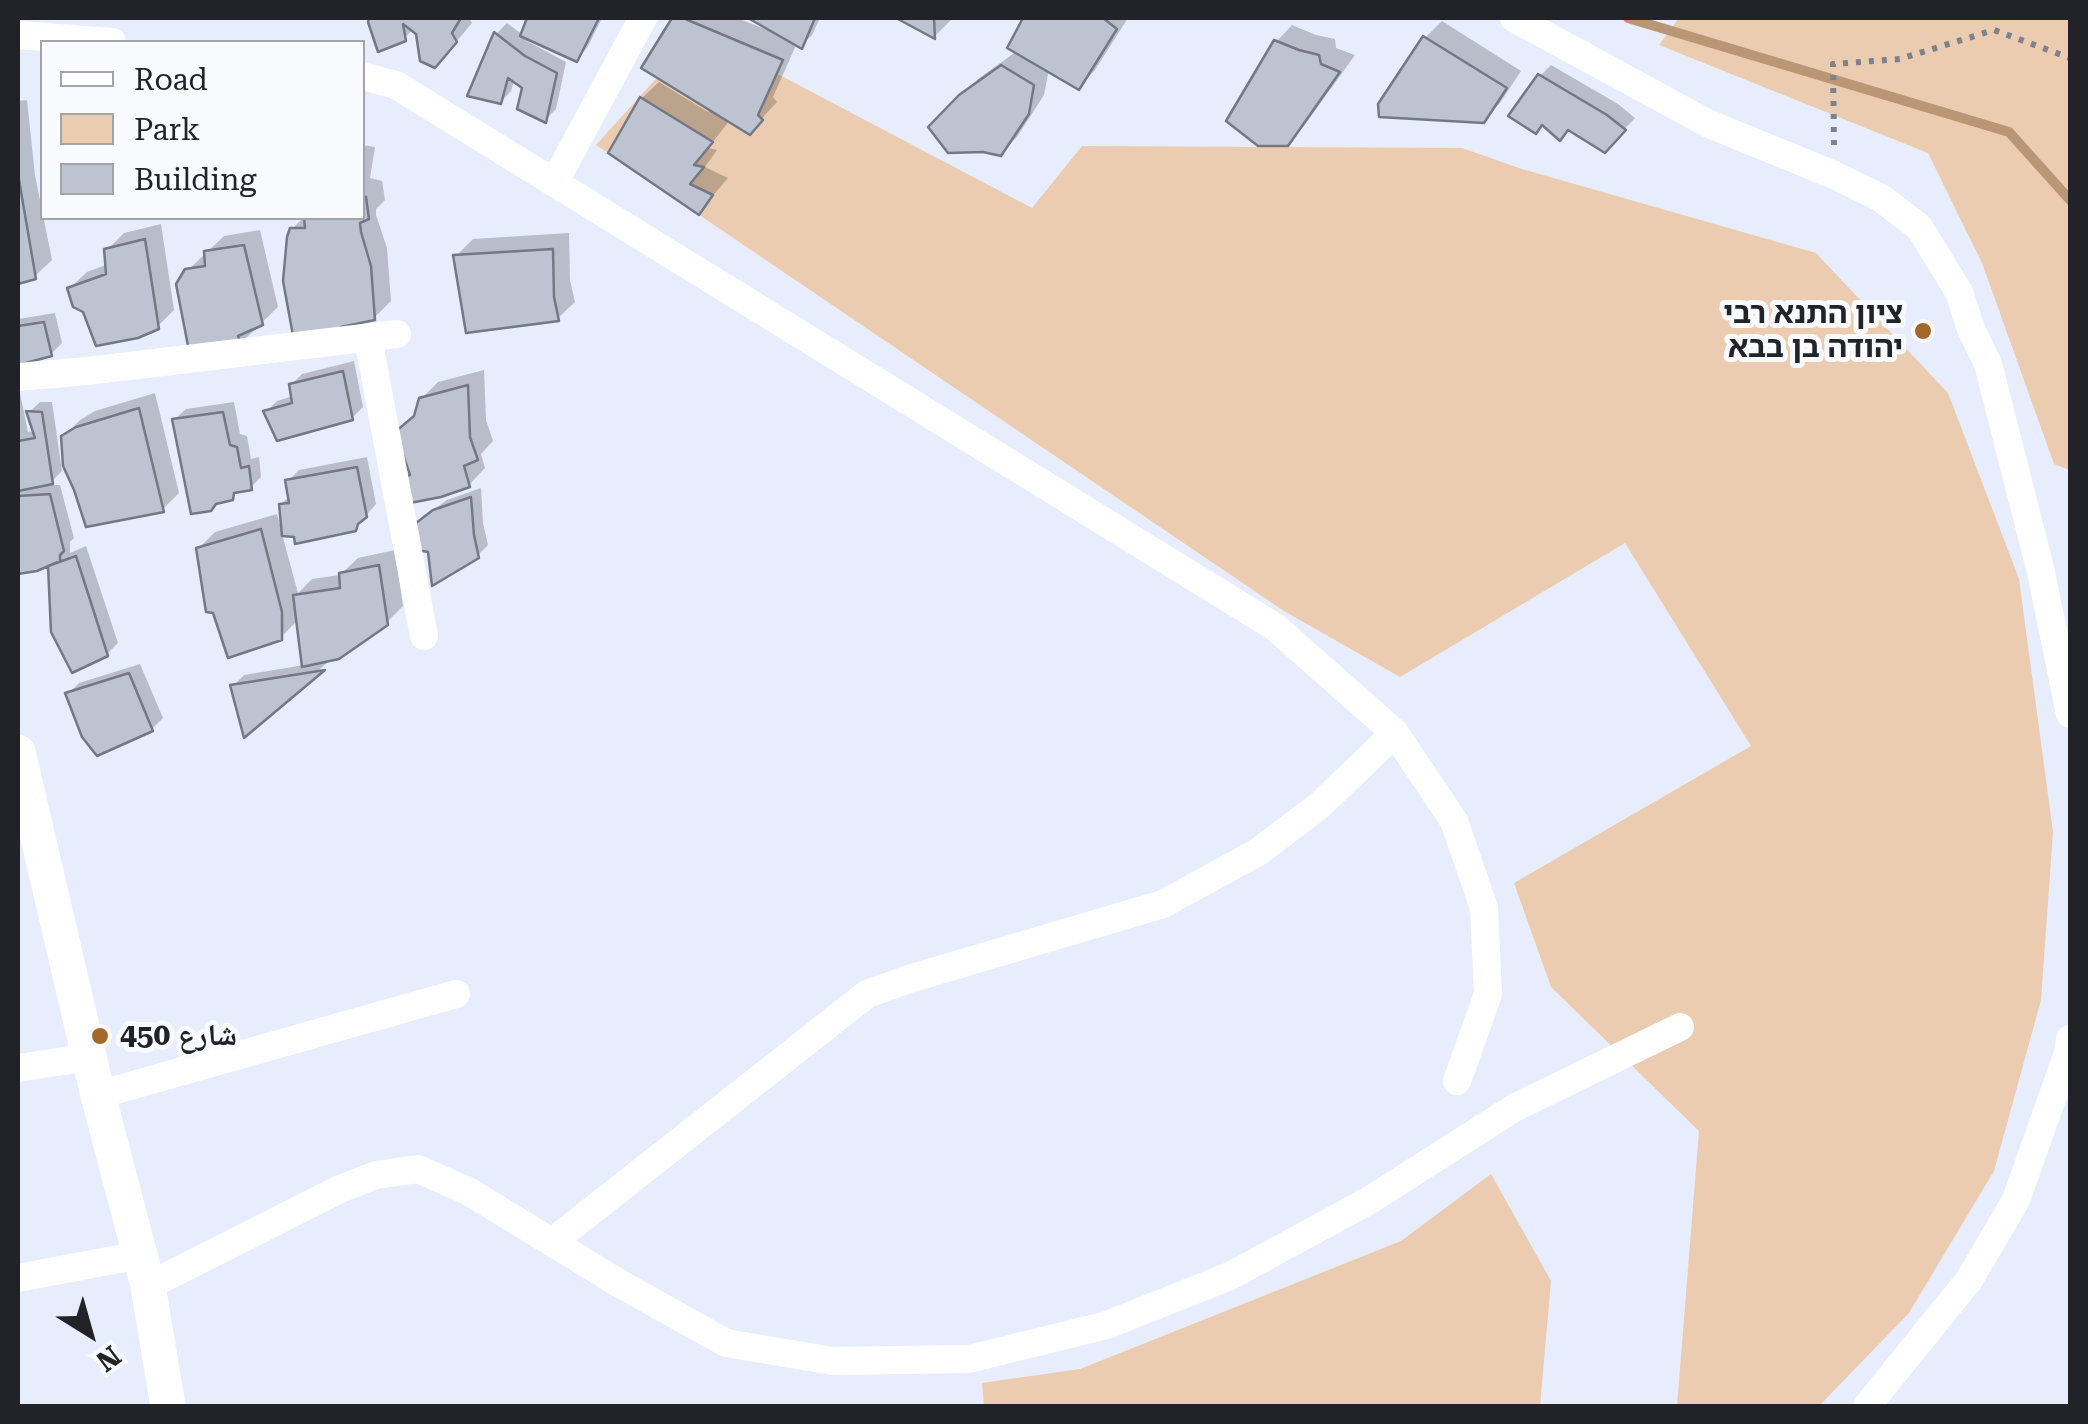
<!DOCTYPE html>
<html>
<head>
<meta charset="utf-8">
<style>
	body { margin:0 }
	#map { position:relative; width:2088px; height:1424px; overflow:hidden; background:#e7edfc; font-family:"Roboto Serif",serif }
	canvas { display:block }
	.frame { position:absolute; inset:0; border:20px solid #212329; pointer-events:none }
	.legend { position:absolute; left:40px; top:40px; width:325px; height:180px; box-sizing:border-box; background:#f9fafd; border:2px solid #a3a4a8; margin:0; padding:12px 18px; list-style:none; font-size:30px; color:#212329 }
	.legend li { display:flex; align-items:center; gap:20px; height:50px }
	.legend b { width:50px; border:2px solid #a3a4a8 }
	.north { position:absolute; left:40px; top:1284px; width:100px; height:100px; -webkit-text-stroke:8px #f9fafd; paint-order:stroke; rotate:143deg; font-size:28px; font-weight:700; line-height:40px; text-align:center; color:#212329 }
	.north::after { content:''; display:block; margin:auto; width:35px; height:45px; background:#212329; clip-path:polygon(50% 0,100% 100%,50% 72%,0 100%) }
</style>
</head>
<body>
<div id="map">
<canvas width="2088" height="1424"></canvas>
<div class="frame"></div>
<ul class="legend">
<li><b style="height:12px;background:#fff"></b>Road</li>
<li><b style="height:28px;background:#ecccb0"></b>Park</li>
<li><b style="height:28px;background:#bdc3d1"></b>Building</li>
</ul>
<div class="north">N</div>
</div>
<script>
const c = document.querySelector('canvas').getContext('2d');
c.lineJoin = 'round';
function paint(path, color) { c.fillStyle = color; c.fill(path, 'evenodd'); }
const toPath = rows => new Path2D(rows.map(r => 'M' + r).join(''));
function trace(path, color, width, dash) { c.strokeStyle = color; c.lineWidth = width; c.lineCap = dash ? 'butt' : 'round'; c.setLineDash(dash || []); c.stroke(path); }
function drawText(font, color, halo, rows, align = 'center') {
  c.font = font + ' "Roboto Serif","Noto Naskh Arabic","Noto Sans Hebrew",serif'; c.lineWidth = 10; c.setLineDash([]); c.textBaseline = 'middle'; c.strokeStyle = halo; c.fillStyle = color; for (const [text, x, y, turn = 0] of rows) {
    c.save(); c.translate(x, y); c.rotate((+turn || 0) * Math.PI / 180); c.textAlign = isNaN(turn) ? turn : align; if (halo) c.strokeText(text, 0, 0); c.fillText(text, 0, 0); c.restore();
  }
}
paint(toPath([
	[1679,18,2070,18,2070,470,2054,464,1982,263,1928,153,1659,45],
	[698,32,1032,208,1082,146,1462,148,1522,169,1816,253,1948,393,2019,579,2053,832,2041,1000,1994,1171,1909,1313,1819,1406,1677,1406,1699,1131,1551,987,1514,883,1751,746,1625,543,1400,677,1284,611,596,145],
	[1491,1174,1551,1281,1540,1406,984,1406,982,1383,1080,1369,1401,1241]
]), '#ecccb0');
paint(toPath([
	[372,18,469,18,472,23,451,48,414,29,404,38,371,22],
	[530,18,602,18,587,48,577,59,529,37,527,41,566,62,556,109,545,120,525,87,514,80,511,91,501,102,470,94,496,34,507,23,523,35],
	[675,18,737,18,770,31,771,28,753,18,820,18,812,35,801,46,797,43,773,97,777,102,749,132,730,120,708,148,717,150,705,167,728,178,699,212,642,98,659,82,708,112,711,108,644,67],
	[901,18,951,18,951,20,935,36],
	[1026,18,1128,18,1095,70,1079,87,1049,69,1044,95,1017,137,1000,154,931,127,978,79,1017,51,1011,47],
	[1442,21,1521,71,1500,103,1483,120,1425,38],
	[1292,25,1316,35,1335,39,1336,48,1355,55,1304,126,1287,143,1276,42],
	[1551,65,1618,104,1635,118,1605,149,1540,76],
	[27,100,35,175,52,260,35,276,18,281,18,101],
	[362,145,375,147,370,178,382,181,385,200,376,209,376,215,387,248,391,301,374,318,347,323,337,332,292,229,303,218,362,218],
	[161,224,174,310,157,327,70,288,87,272,108,264,107,250,124,233],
	[260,230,278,307,241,343,187,271,224,236],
	[569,233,570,280,575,302,558,318,456,256,473,239],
	[55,313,62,343,51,354,18,362,18,319],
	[354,361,363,407,352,418,266,412,277,401,293,396,291,385,302,374],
	[484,370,486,420,493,441,481,454,485,468,469,485,403,479,411,471,417,414,421,399,438,382],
	[20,393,28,432,35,431,29,412,40,402,52,402,62,471,48,485,60,485,74,538,70,542,70,553,86,546,118,643,107,654,73,669,50,563,18,571,18,394],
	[155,393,179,493,162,510,63,437,80,420,95,411],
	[234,402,240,434,247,436,251,459,259,457,261,477,250,488,240,489,231,498,175,419,186,409],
	[367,457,376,504,355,528,296,535,282,534,298,593,312,579,340,575,358,558,395,550,403,606,386,623,334,657,245,733,233,686,244,675,304,665,298,620,281,637,198,549,215,532,277,514,280,525,283,524,281,504,290,496,288,481,299,470],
	[481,488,483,523,488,545,477,556,430,512,447,500],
	[140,664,163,718,152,729,68,694,79,683]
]), '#0003');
trace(toPath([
	[1628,18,2009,132,2070,200]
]), '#b99676', 10);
const building = toPath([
	[369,18,461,18,452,33,457,42,435,68,420,61,416,34,403,24,406,41,378,52,368,22,369,18],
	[527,18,599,18,577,62,520,36,527,18],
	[672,18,683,18,783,60,758,115,763,120,750,135,641,68,672,18],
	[748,18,815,18,802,49,748,18],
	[896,18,934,18,935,39,896,18],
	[1023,18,1103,18,1117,29,1079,90,1007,48,1023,18],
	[494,32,525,56,557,73,546,123,517,109,522,88,508,78,501,104,467,96,494,32],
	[1423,36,1507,88,1484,123,1379,117,1378,104,1423,36],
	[1274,40,1299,50,1319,55,1321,64,1340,72,1288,146,1258,146,1226,121,1274,40],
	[1001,65,1034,85,1029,114,1001,156,983,152,948,153,928,127,959,95,1001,65],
	[1538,74,1607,115,1626,130,1605,153,1568,130,1560,141,1542,125,1536,134,1508,116,1538,74],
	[640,97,713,142,694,165,704,167,690,184,713,195,699,215,608,153,640,97],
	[18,174,36,279,18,284,18,174],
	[362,196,366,197,369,219,360,223,361,232,371,266,375,320,341,327,339,335,294,341,283,281,287,237,290,228,305,228,304,218,362,218,362,196],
	[145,239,159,329,138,338,96,346,83,312,73,307,67,288,106,274,104,249,145,239],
	[244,245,263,325,238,336,242,345,189,351,176,284,185,269,205,266,204,251,244,245],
	[553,249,554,297,559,321,466,333,453,255,553,249],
	[44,322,52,356,18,365,18,326,44,322],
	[343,371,353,420,277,441,263,411,292,403,289,384,343,371],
	[468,385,470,437,478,460,464,466,470,487,441,497,410,503,400,478,410,475,395,432,414,416,419,398,468,385],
	[139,408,164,512,86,527,74,490,63,466,61,436,76,427,139,408],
	[26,411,42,412,53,484,18,491,18,436,18,441,35,438,26,411],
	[223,412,230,445,237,447,241,468,249,466,252,490,234,493,233,500,216,504,211,511,191,514,172,419,223,412],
	[357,467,367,517,358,524,356,531,295,544,294,537,282,536,279,504,289,503,285,480,357,467],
	[50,494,64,551,60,555,60,561,37,571,18,574,18,496,50,494],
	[471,497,474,535,479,558,432,586,428,552,417,550,416,523,433,510,471,497],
	[261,529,282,612,282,640,228,658,213,613,206,612,196,548,261,529],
	[76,556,108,656,72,673,51,632,48,566,76,556],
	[379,565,388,625,339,659,302,667,293,595,340,588,339,573,379,565],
	[325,670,244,738,230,685,325,670],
	[129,673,153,731,97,756,82,737,65,693,129,673]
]);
paint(building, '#bdc3d1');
trace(building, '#747886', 2.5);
trace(toPath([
	[1834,145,1833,64,1900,59,1994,30,2070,58]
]), '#7e828c', 6, [5, 8]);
trace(toPath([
	[1514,18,1707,123,1834,175,1881,198,1919,227,1959,292,1971,329,1988,364,2041,572,2070,714],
	[18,35,112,42],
	[362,76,396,85,1275,627,1395,733,1454,821,1484,908,1488,994,1457,1081],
	[554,183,643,18],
	[368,338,424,636],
	[18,377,87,371,397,334],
	[18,1068,90,1057],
	[98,1095,456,994],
	[552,1242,867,994,909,979,1163,904,1258,852,1320,805,1395,733],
	[18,1278,140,1255],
	[148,1286,340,1189,376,1175,418,1169,468,1191,617,1282,726,1343,833,1361,969,1359,1107,1325,1230,1276,1370,1200,1514,1108,1680,1027],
	[1867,1406,1969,1280,2016,1200,2068,1053,2070,1039]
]), '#fff', 28);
trace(toPath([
	[18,752,98,1095,148,1286,168,1406]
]), '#fff', 35);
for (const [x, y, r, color] of [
	[1923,331,10,"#a36829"],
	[100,1036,10,"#a36829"]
]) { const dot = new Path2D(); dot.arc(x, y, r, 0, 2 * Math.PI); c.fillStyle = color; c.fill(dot); trace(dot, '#f9fafd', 4); }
drawText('bold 30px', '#212329', '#f9fafd', [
	["ציון התנא רבי",1903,314],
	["יהודה בן בבא",1903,348],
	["شارع 450",120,1036,"left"]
], 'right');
</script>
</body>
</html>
